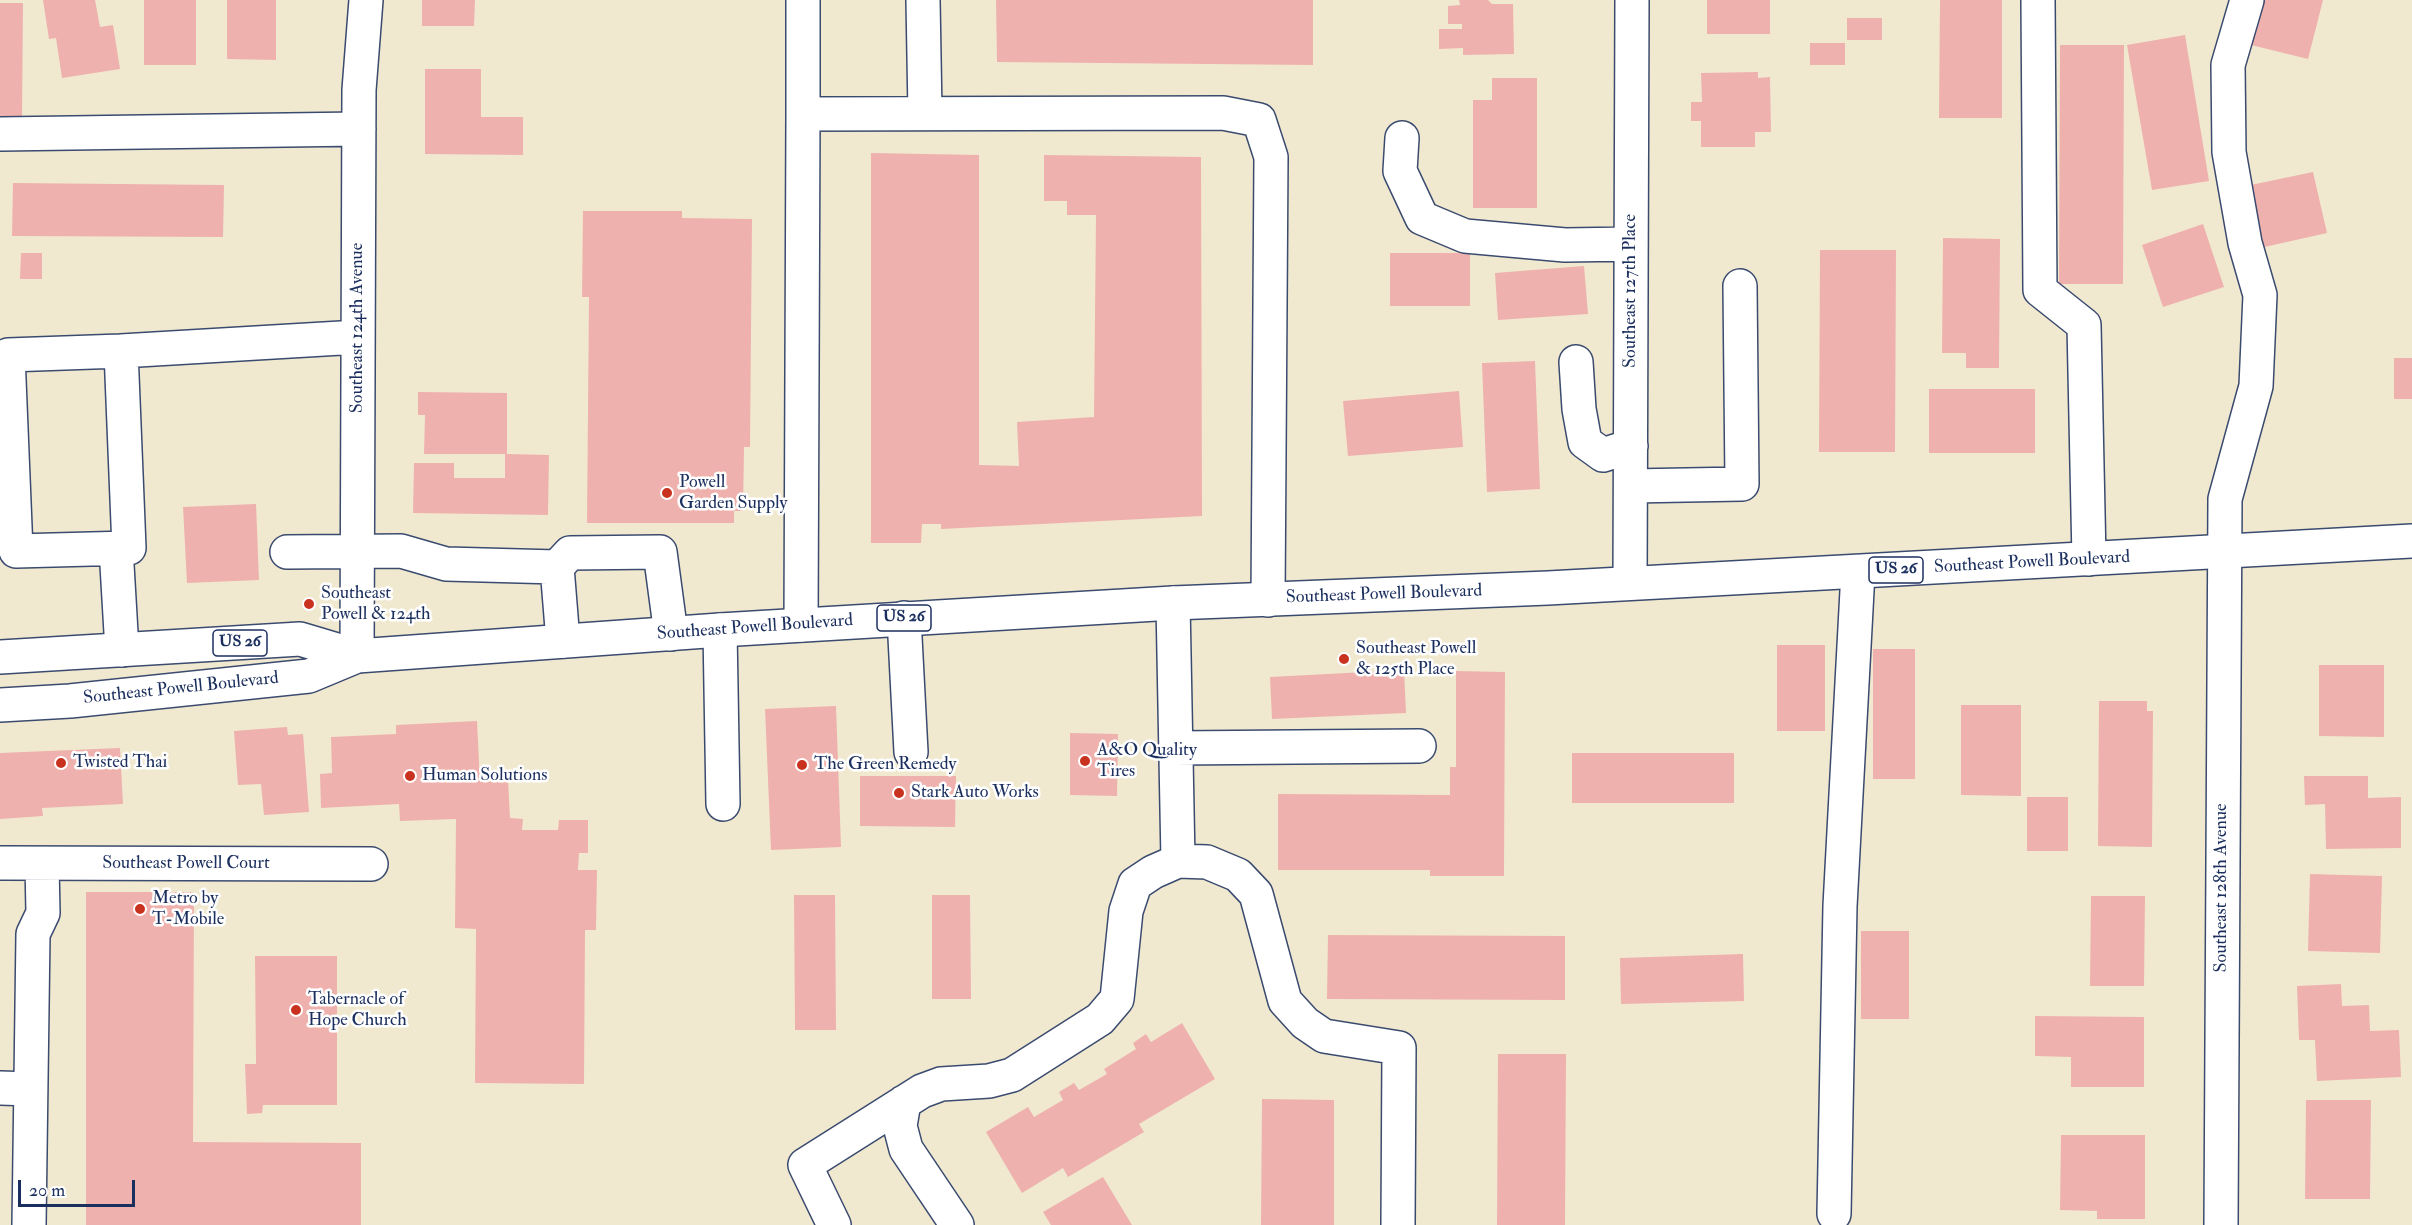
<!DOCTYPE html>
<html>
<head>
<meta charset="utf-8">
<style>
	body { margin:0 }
	#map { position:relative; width:2412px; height:1225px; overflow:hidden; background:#f0e9d0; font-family:"IM FELL Double Pica",serif }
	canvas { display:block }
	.scale { position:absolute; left:18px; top:1180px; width:117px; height:27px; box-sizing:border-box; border:3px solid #1b2f5e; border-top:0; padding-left:8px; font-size:18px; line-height:21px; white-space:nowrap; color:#1b2f5e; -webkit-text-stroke:4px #fff; paint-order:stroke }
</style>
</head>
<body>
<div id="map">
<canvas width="2412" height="1225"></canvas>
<div class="scale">20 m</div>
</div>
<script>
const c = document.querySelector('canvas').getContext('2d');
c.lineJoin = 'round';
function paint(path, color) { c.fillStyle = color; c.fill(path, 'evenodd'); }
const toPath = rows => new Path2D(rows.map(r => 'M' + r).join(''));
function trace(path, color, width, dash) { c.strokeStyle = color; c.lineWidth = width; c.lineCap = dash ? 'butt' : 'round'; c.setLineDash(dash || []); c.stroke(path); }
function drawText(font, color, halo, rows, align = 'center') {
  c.font = font + ' "IM FELL Double Pica",serif'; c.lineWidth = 5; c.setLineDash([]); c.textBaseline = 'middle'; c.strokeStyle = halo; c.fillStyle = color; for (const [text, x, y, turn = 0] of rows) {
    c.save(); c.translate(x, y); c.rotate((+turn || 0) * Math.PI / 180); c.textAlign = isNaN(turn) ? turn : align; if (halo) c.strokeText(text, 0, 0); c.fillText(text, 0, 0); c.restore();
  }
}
paint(toPath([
	[43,0,95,0,100,27,113,25,120,69,62,78,56,38,49,39],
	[144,0,196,0,196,65,144,65],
	[227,0,276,0,276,60,227,59],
	[422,0,475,0,474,26,422,26],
	[996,0,1313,0,1313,65,997,62],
	[1459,0,1488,0,1492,4,1513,4,1514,54,1463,55,1463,48,1439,49,1439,29,1462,29,1462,24,1448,24,1448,6,1460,5],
	[1707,0,1770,0,1770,34,1707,34],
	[1940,0,2002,0,2002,118,1939,118],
	[2254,0,2323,0,2308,59,2243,43],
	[0,3,23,3,22,119,0,119],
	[1847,18,1882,18,1882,40,1847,40],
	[2185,35,2209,181,2152,190,2127,45],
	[1810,43,1845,43,1845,65,1810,65],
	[2060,45,2124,45,2123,284,2059,284],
	[425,69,481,69,481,117,523,117,523,155,425,154],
	[1758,72,1758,78,1770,77,1771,132,1755,132,1755,147,1701,147,1701,121,1691,121,1691,102,1702,102,1701,73],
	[1492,78,1537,78,1537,208,1473,208,1473,100,1492,100],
	[871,153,979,155,979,465,1019,466,1017,422,1094,417,1096,215,1067,215,1067,201,1044,201,1044,155,1201,157,1202,516,941,529,941,524,922,524,921,543,871,543],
	[2313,172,2327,233,2260,248,2246,186],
	[13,183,224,185,223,237,12,236],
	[583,211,682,211,682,218,752,219,750,447,744,447,743,511,734,511,734,523,587,523,589,297,582,297],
	[2203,224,2224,287,2163,307,2142,245],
	[1943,238,2000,239,1999,368,1966,368,1966,353,1942,353],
	[1820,250,1896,250,1895,452,1819,452],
	[21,253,42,253,42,279,20,279],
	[1390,253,1470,253,1470,306,1390,306],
	[1584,266,1588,314,1498,320,1495,273],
	[2394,358,2412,358,2412,399,2394,399],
	[1535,361,1540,489,1487,492,1482,363],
	[1929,389,2035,389,2035,453,1929,453],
	[1459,391,1463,447,1348,456,1343,401],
	[418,392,507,393,507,454,549,455,548,515,413,513,414,463,454,463,454,478,505,478,505,454,424,454,425,415,418,415],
	[256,504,259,580,187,583,183,507],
	[1777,645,1825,645,1825,731,1777,731],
	[1873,649,1915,649,1915,779,1873,779],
	[2319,665,2384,665,2384,737,2319,736],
	[1404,670,1406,713,1272,719,1270,677],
	[1456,671,1505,672,1504,876,1430,876,1430,870,1278,870,1278,794,1450,795,1450,767,1456,767],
	[2099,701,2147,701,2147,711,2153,711,2152,847,2098,846],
	[1961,705,2021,705,2021,796,1961,795],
	[836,706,841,847,771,850,765,709],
	[477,721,480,782,508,780,510,818,523,819,522,830,558,830,559,820,588,820,588,853,579,853,578,870,597,870,596,930,585,930,584,1084,475,1083,476,929,455,928,456,819,400,821,399,804,321,808,320,774,332,773,331,737,396,734,396,725],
	[287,727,288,735,303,734,309,812,264,815,261,784,238,785,234,731],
	[1070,733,1118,734,1117,796,1070,795],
	[120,748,123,804,42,808,43,816,0,819,0,753],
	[1572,753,1734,753,1734,803,1572,803],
	[860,776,956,776,955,827,860,826],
	[2304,776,2368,776,2368,798,2401,797,2401,848,2326,849,2325,804,2305,805],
	[2027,797,2068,797,2068,851,2027,851],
	[2310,874,2382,876,2380,953,2308,951],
	[86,892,194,892,193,1142,361,1143,361,1225,86,1225],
	[794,895,835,895,836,1030,795,1030],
	[932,895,970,895,971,999,932,999],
	[2091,896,2145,896,2144,986,2090,986],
	[1861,931,1909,931,1909,1019,1861,1019],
	[1328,935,1565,936,1565,1000,1327,999],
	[1743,954,1744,1001,1621,1004,1620,958],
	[255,956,337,956,337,1105,263,1105,262,1113,247,1114,245,1064,256,1064],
	[2341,984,2342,1006,2369,1005,2370,1031,2399,1030,2401,1077,2317,1081,2315,1040,2299,1040,2297,986],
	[2035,1016,2144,1017,2144,1087,2071,1087,2071,1057,2035,1056],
	[1182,1023,1215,1079,1139,1124,1144,1132,1068,1177,1063,1168,1022,1193,986,1132,1028,1107,1034,1117,1063,1100,1059,1092,1074,1083,1079,1090,1107,1074,1104,1069,1136,1049,1133,1043,1146,1034,1151,1042],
	[1498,1054,1566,1054,1565,1225,1497,1225],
	[1262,1099,1334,1100,1334,1225,1261,1225],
	[2306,1100,2371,1100,2370,1199,2305,1199],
	[2061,1135,2145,1135,2145,1219,2097,1219,2097,1211,2060,1210],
	[1103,1177,1132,1225,1051,1225,1043,1212]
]), '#efb1ad');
const minor = toPath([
	[803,0,803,114],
	[923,0,925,113],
	[2038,0,2040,290,2084,325,2089,559],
	[0,134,359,129],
	[1402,138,1400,171,1422,218,1465,236,1565,245,1631,244],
	[121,351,129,548,16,551,8,355,121,351],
	[121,351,358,337],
	[1576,362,1579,409,1585,442,1603,455,1631,446],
	[1631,486,1742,484,1740,286],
	[116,548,122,650],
	[287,552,401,551,446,564,557,567,570,553,660,552,671,634],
	[557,567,563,641],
	[1630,583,1632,0],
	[1173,603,1178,861],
	[904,618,911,752],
	[801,625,803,114,1223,113,1259,120,1271,157,1268,600],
	[720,630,723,804],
	[357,656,359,90,366,0],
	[1175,748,1419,746],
	[0,863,371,864],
	[0,1088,30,1089],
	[904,1102,900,1126,906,1149,957,1225],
	[1834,1214,1840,906,1858,572],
	[29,1225,33,934,43,913,42,864],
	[834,1225,805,1165,922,1091,941,1084,989,1081,1012,1075,1100,1019,1117,999,1126,911,1135,884,1153,872,1178,861,1207,862,1238,875,1256,894,1285,1001,1305,1023,1324,1036,1399,1048,1398,1225],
	[2221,1225,2225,499,2256,386,2260,295,2245,243,2229,152,2228,65,2247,0]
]);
const major = toPath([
	[0,657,300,639,357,656],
	[0,705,70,701,309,676,357,656,720,630,1173,603,1548,588,2412,541]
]);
trace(minor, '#3b4b6f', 36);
trace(major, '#3b4b6f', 36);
trace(minor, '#fff', 33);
trace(major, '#fff', 33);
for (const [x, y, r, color] of [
	[667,493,6,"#c8321e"],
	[309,604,6,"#c8321e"],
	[1344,659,6,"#c8321e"],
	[1085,761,6,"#c8321e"],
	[61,763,6,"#c8321e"],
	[802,765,6,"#c8321e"],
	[410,776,6,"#c8321e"],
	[899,793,6,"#c8321e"],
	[140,909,6,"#c8321e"],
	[296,1010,6,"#c8321e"]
]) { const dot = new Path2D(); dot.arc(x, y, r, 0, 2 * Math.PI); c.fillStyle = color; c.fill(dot); trace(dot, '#fff', 2); }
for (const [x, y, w] of [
	[1896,570,54],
	[904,618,54],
	[240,643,54]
]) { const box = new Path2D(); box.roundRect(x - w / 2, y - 13, w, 26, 4.5); c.fillStyle = '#fff'; c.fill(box); trace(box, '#1b2f5e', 1.5); }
drawText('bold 16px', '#1b2f5e', null, [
	["US 26",1896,570],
	["US 26",904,618],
	["US 26",240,643]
]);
drawText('18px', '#1b2f5e', '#fff', [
	["Southeast 127th Place",1631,291,-90],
	["Southeast 124th Avenue",358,328,-90],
	["Southeast Powell Boulevard",2032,563,-3],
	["Southeast Powell Boulevard",1384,595,-2],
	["Southeast Powell Boulevard",755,628,-4],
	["Southeast Powell Boulevard",181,689,-6],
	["Southeast Powell Court",186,864],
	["Southeast 128th Avenue",2222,888,-90]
]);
drawText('18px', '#1b2f5e', '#fff', [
	["Powell",679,483],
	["Garden Supply",679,504],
	["Southeast",321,594],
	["Powell & 124th",321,615],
	["Southeast Powell",1356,649],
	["& 125th Place",1356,670],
	["A&O Quality",1097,751],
	["Tires",1097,772],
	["Twisted Thai",73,763],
	["The Green Remedy",814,765],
	["Human Solutions",422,776],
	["Stark Auto Works",911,793],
	["Metro by",152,899],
	["T-Mobile",152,920],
	["Tabernacle of",308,1000],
	["Hope Church",308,1021]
], 'left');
</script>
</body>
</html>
